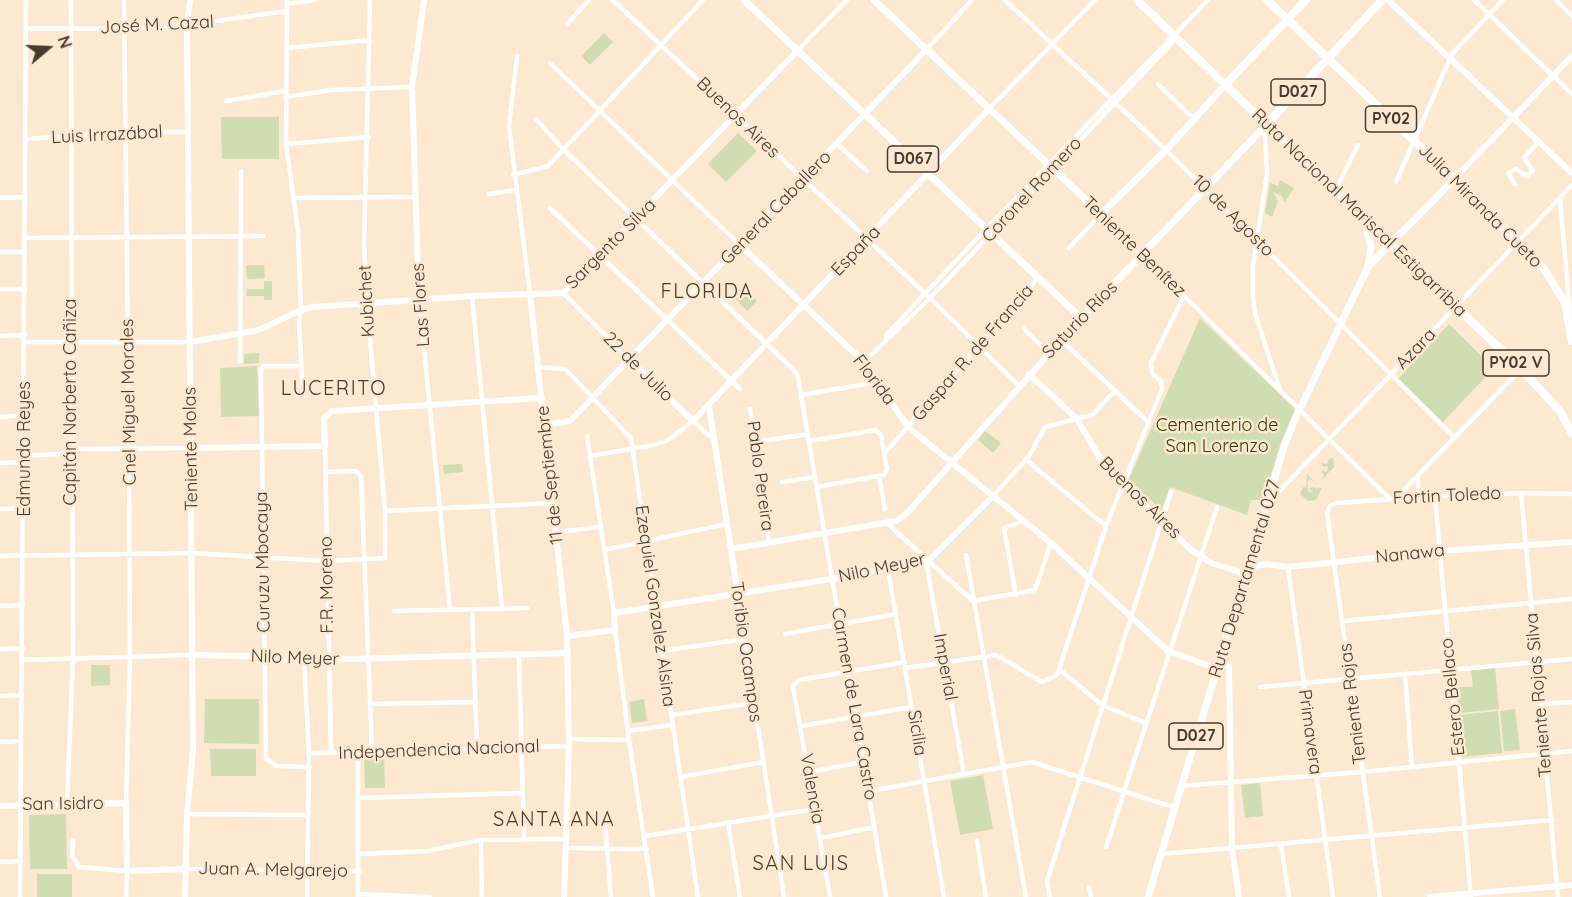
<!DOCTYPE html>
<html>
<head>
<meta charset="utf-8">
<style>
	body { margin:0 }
	#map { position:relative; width:1572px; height:897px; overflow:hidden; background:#fde8d2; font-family:Quicksand,sans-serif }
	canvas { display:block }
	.north { position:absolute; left:18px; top:18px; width:60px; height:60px; -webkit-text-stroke:4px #fde8d2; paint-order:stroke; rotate:71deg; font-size:16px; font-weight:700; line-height:24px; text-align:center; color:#453b30 }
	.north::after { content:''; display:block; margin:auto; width:21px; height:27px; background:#453b30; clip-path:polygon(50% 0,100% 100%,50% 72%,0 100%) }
</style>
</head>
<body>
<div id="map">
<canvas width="1572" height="897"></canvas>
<div class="north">N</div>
</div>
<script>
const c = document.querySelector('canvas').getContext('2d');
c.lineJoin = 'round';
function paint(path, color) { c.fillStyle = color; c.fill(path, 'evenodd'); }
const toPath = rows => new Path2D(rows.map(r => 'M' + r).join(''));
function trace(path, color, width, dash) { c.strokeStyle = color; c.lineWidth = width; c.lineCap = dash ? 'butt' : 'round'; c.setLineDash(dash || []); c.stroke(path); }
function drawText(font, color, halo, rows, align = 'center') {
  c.font = font + ' Quicksand,sans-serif'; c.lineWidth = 5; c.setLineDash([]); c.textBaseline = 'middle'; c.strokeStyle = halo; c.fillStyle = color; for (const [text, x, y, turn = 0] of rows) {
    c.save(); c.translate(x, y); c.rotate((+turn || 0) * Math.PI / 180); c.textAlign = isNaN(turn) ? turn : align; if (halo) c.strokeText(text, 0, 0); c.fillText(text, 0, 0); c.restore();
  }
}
paint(toPath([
	[604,33,613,42,590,65,581,56],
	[221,117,279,117,279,159,222,159],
	[738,133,757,151,726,182,708,164],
	[1280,180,1294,188,1285,202,1281,195,1273,192,1278,201,1272,217,1265,213,1270,183,1278,186],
	[246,265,264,265,265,278,247,279],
	[264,281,272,281,272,300,264,300,264,296,246,296,247,289,264,289],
	[743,286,757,301,747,311,733,296],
	[1200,318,1295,409,1281,442,1263,500,1251,500,1247,515,1170,487,1161,510,1129,479],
	[1449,324,1494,368,1442,423,1398,379],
	[259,353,259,363,244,364,244,354],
	[257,366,259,416,221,417,220,368],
	[985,431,1001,443,993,453,978,440],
	[1333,458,1334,467,1322,480,1324,475,1321,471,1327,472,1328,466,1324,467,1321,463,1327,464,1329,459],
	[462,464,463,472,444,474,443,465],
	[1307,474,1317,484,1310,479,1307,482,1308,491,1313,494,1310,488,1315,487,1317,491,1317,488,1322,488,1316,500,1308,501,1300,494,1303,487,1306,488],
	[91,665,110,665,110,685,91,686],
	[1495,667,1499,709,1459,713,1456,687,1473,687,1471,670],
	[205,699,259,699,259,744,204,743],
	[644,699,647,721,632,723,629,702],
	[1515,709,1520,750,1504,751,1500,711],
	[1498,711,1502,753,1462,757,1459,715],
	[210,749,256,749,256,776,211,776],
	[384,756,385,788,365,788,364,757],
	[983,775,993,829,960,835,950,781],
	[1260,783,1263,816,1245,818,1241,785],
	[66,814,67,869,30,869,29,815],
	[37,874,72,874,72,897,37,897]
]), '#d0dcb2');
trace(toPath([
	[124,0,129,447,130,658,126,803],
	[287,0,286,144,298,231,301,310,299,322,303,396],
	[613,0,930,298,1019,386],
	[1005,0,1166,150,1455,438],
	[1474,0,1572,94],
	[1556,0,1572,16],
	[287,4,314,0],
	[567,24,589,0],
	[27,28,124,29,187,25,287,11],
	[287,48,370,40],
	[926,50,972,0],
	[797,51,847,0],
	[517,56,509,126,530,294],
	[550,63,740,245],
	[1158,84,1194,119],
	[285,97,331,90,412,87],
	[226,101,285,91],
	[989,109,1095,0],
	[536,119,563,149,795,371,798,377,886,897],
	[1261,130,1265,136,1267,173,1253,266,1253,297,1255,313,1280,390],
	[27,139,127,132,188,132],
	[286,144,369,137],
	[837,144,867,171],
	[513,175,548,166,703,0],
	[1396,182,1452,54,1503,0],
	[1515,184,1508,173,1516,169,1527,176,1533,170,1524,158,1539,141],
	[1335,191,1358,145],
	[489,194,515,190],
	[0,198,25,197],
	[293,198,414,197],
	[1560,199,1570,313],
	[550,208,740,389],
	[25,238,263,236],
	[1069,248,1101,214,1390,499],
	[0,252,25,252],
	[0,289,25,289],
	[563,293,629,359],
	[472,296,502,608],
	[419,299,450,610],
	[1024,329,1049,353],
	[0,336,25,335],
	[1061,340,1147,421],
	[885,341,887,334,985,230,1208,0],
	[25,342,190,342],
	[240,361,241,171],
	[864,362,930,298,1172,43,1174,36],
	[301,366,263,366,261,370,266,759,277,766,310,767],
	[538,367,565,369,631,438,698,897],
	[801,395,878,382],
	[750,409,769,543],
	[0,417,25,415],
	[587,436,614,613],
	[809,441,876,430,881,435,887,469,884,475,817,487],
	[755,442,808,434],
	[325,446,331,753],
	[884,454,1037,279],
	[25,456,72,453,78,449,191,448],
	[590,456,654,445,668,440,693,421,714,440],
	[1026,460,1106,526],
	[0,463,24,462],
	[325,472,356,471,361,476,372,750],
	[879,476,885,509],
	[1418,476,1418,491,1424,497],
	[782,482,815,477],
	[1521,493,1558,897],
	[993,496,1029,456,1045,427,1092,415,1115,391],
	[1435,497,1471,897],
	[1395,499,1520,370],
	[1269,502,1572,185],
	[0,509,25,508],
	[385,511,553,503],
	[888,524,973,601,1035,590,1051,543],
	[557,532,600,527],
	[604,550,727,524],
	[966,555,1026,897],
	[0,556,192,553,326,561,385,558,385,511,367,304,364,244,370,0],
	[926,561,964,774],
	[1288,567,1333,897],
	[888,570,944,897],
	[738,595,784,897],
	[1016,595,1004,528,1024,521],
	[0,606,23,605],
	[472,609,477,747],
	[394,611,528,608],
	[1343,621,1572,599],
	[615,630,629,740,653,897],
	[785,634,896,614],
	[0,649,23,648],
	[662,651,744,639],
	[519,656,524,840],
	[22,660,193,655],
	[304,660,309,753,307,897],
	[906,668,996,655,1042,682,1057,675,1106,526,1162,389,1161,381,1152,373,1151,363,1184,296],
	[1059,669,1102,705,1146,723],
	[1405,674,1412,767],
	[1260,687,1572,659],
	[0,696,22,695],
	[371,704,476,702],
	[1540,704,1572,702],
	[671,715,753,703],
	[801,726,912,707],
	[628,731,672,725],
	[569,739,629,740],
	[0,742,21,741],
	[309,753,569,746],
	[809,772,863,762],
	[681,777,763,762],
	[1180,786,1362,772,1572,751],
	[869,791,1032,762,1173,807],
	[360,798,522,793],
	[67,804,73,658,71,0],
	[187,814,308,815],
	[728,822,740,897],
	[605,823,611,897],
	[645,836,815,809],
	[821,838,875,827],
	[73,840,72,856,79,867,127,871,126,897],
	[481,840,482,897],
	[977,841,986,897],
	[1281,844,1289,897],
	[1106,847,1217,507],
	[565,848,647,849],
	[360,854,427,851,481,840,565,839],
	[1161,854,1552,820],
	[0,862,21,861],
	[186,869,360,871],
	[1089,887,1091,897],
	[358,894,430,897],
	[20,897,26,0],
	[358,897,358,752],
	[830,897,793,686,799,680,905,662],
	[1050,897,1047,881,1171,492],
	[1380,897,1327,512,1330,506,1336,503,1424,497,1521,493,1572,494]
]), '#fff', 4.5);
trace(toPath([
	[1388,0,1572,173],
	[1454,179,1572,56],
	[740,245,864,362,908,427,1051,543,1168,651,1218,669],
	[530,294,567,636,569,746,564,897],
	[419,299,412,87,424,0],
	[190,342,259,330,301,310,313,307,472,296,563,293,797,51],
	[629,359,693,421,989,109],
	[1029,374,1077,419,1104,465,1190,549,1211,563,1246,574],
	[709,406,738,595],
	[545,425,570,421,926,50],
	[191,448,325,446,324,418,332,411,542,398],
	[731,549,896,521,907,513,1081,318],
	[1248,567,1267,564,1288,567,1440,551,1572,542],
	[567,636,615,630,614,613,832,579,929,560,993,496],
	[193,655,249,656,277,661,568,653],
	[1222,658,1229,668,1232,848,1239,897],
	[0,806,126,803,127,871,186,869],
	[185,897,187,814,193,750,187,25,190,0],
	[1430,897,1572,885]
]), '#fff', 6);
trace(toPath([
	[744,0,1081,318,1266,125],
	[874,0,1101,214,1166,150,1226,84],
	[1364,219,1371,247,1368,266],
	[1148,897,1285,444,1295,419,1368,267,1454,179]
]), '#fff', 7);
trace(toPath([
	[1137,0,1521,369,1560,411,1572,434],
	[1267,0,1454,179,1544,269,1565,303,1572,341],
	[1226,84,1306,0],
	[1266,125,1382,0]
]), '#fff', 8);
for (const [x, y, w] of [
	[1298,92,54],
	[1391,119,51],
	[913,159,51],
	[1516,363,66],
	[1196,736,54]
]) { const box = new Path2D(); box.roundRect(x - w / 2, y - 13, w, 26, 4.5); c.fillStyle = '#fde8d2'; c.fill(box); trace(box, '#453b30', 1.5); }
drawText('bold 16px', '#453b30', null, [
	["D027",1298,92],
	["PY02",1391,119],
	["D067",913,159],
	["PY02 V",1516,363],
	["D027",1196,736]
]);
drawText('18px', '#453b30', '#fde8d2', [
	["José M. Cazal",157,25,-3],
	["Buenos Aires",738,118,44],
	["Luis Irrazábal",107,135,-3],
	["Coronel Romero",1032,190,-47],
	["Julia Miranda Cueto",1480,206,45],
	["General Caballero",776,208,-46],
	["Ruta Nacional Mariscal Estigarribia",1359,213,44],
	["10 de Agosto",1233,216,45],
	["Sargento Silva",611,244,-45],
	["Teniente Benítez",1134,247,44],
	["España",856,251,-46],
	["Kubichet",367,301,-93],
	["Las Flores",421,305,-94],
	["Saturio Ríos",1080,320,-46],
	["Azara",1416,349,-46],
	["Gaspar R. de Francia",973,353,-49],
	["22 de Julio",638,367,45],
	["Florida",874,380,53],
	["Capitán Norberto Cañiza",71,402,-90],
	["Cnel Miguel Morales",129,402,-91],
	["Edmundo Reyes",25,449,-90],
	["Teniente Molas",191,449,-91],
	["11 de Septiembre",550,475,-96],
	["Pablo Pereira",760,476,82],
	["Fortin Toledo",1447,496,-3],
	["Buenos Aires",1140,498,45],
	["Nanawa",1410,554,-6],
	["Curuzu Mbocaya",263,562,-91],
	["Nilo Meyer",882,568,-12],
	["Ruta Departamental 027",1245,579,-73],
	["F.R. Moreno",327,585,-91],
	["Ezequiel Gonzalez Alsina",655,606,82],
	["Toribio Ocampos",746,652,82],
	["Nilo Meyer",295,658,2],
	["Imperial",945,667,80],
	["Teniente Rojas Silva",1539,695,-95],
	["Estero Bellaco",1453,697,-96],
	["Carmen de Lara Castro",854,704,80],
	["Teniente Rojas",1353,704,-97],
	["Primavera",1310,732,82],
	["Sicilia",917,733,81],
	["Independencia Nacional",439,750,-2],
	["Valencia",812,789,80],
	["San Isidro",63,804,-1],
	["Juan A. Melgarejo",273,870,1]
]);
drawText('18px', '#343e00', '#fde8d2', [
	["Cementerio de",1217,426],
	["San Lorenzo",1217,447]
]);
c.letterSpacing = '1.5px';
drawText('20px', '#453b30', '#fde8d2', [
	["FLORIDA",707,292],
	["LUCERITO",334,389],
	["SANTA ANA",554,820],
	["SAN LUIS",801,864]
]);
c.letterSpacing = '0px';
</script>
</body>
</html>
